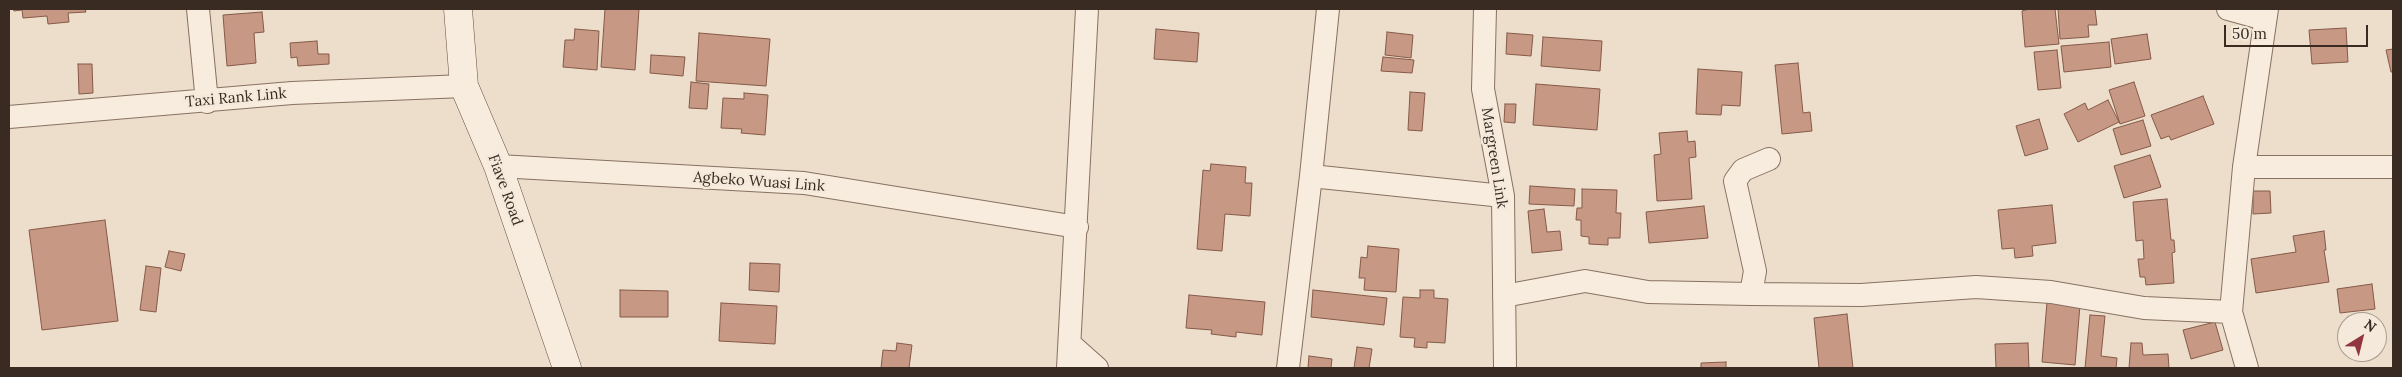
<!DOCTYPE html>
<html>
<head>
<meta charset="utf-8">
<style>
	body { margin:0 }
	#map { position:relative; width:2402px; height:377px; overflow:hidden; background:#ecdecb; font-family:Lora,serif }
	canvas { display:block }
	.frame { position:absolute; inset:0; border:10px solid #392b22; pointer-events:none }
	.north { position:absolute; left:2337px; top:312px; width:50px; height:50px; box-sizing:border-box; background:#f4e9da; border:1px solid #a99d90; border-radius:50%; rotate:36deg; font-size:14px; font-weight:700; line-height:20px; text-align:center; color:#392b22 }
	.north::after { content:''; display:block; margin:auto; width:18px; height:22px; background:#923541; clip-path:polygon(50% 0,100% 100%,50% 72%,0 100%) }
	.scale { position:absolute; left:2224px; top:25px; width:144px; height:22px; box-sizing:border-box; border:2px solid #392b22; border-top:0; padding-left:6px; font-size:15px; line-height:18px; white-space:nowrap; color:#392b22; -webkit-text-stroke:4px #f4e9da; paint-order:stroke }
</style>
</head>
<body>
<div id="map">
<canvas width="2402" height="377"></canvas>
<div class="frame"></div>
<div class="north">N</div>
<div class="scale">50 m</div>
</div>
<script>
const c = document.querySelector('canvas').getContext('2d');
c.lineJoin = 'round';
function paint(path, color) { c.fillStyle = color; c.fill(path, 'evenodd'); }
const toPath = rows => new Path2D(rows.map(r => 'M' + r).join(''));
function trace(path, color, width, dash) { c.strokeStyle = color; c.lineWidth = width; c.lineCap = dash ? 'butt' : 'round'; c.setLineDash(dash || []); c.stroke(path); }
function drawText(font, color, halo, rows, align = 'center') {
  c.font = font + ' Lora,serif'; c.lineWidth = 5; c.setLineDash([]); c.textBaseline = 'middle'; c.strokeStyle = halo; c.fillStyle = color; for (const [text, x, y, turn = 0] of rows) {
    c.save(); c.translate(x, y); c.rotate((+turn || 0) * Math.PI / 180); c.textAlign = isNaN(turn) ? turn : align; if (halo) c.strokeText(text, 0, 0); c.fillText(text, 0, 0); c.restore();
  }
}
const building = toPath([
	[13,9,85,9,86,12,68,13,69,22,48,24,47,16,23,18,22,10,14,11,13,9],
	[605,9,639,9,635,70,601,67,605,9],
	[2029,9,2055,9,2059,44,2025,47,2022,11,2029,9],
	[2058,9,2095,9,2097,25,2088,25,2089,37,2060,39,2058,9],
	[262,12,264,32,254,33,256,63,227,66,223,15,262,12],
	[2346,28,2348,62,2312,64,2309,30,2346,28],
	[575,29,599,31,597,70,563,67,565,40,574,40,575,29],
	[1156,29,1199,33,1197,62,1154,59,1156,29],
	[1387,32,1413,35,1411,58,1385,55,1387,32],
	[699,33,770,39,766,86,696,81,699,33],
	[1507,33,1533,35,1531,56,1506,54,1507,33],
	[2147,34,2151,59,2115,64,2111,39,2147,34],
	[1543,37,1602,41,1600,71,1541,66,1543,37],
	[317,41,318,54,329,54,329,64,298,66,297,57,291,58,290,43,317,41],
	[2109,42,2111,67,2064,72,2061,46,2109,42],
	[2393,49,2393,72,2391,72,2386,50,2393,49],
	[2057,50,2061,88,2038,90,2034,52,2057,50],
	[651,55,685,57,683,76,650,73,651,55],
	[1383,57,1414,60,1412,73,1381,71,1383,57],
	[1798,63,1803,113,1810,112,1812,131,1782,134,1775,65,1798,63],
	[78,64,92,64,93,93,79,94,78,64],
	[1698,69,1742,72,1740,106,1722,105,1721,115,1696,114,1698,69],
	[691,82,709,84,707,109,689,108,691,82],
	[2134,82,2145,116,2120,124,2109,90,2134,82],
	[1536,84,1600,89,1597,130,1533,125,1536,84],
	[1410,92,1425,93,1422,131,1408,130,1410,92],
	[744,93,768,95,765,135,741,133,742,129,721,128,723,98,744,99,744,93],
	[2203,96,2214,124,2171,140,2169,136,2161,139,2151,115,2203,96],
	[2108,100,2119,122,2078,142,2064,114,2085,103,2088,110,2108,100],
	[1505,104,1516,104,1515,123,1504,122,1505,104],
	[2039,119,2048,149,2025,156,2016,126,2039,119],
	[2143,120,2151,146,2121,155,2113,129,2143,120],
	[1687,131,1688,142,1695,141,1696,157,1689,158,1692,199,1657,201,1654,155,1661,154,1659,133,1687,131],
	[2150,155,2161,187,2124,198,2114,166,2150,155],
	[1211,164,1246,167,1245,183,1252,183,1250,216,1225,214,1222,251,1197,249,1203,170,1210,171,1211,164],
	[1530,186,1575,189,1574,206,1529,204,1530,186],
	[1582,189,1617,190,1616,213,1621,213,1620,238,1608,238,1608,245,1589,244,1589,237,1581,236,1581,220,1576,220,1577,208,1582,208,1582,189],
	[2253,191,2270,191,2271,213,2253,214,2253,191],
	[2167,199,2171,240,2174,240,2175,252,2172,253,2174,283,2146,285,2145,277,2140,277,2138,259,2144,259,2143,240,2136,241,2133,202,2167,199],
	[2052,205,2056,243,2032,246,2033,256,2015,258,2014,248,2002,249,1998,210,2052,205],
	[1704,206,1708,238,1649,243,1646,212,1704,206],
	[1544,209,1547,232,1560,231,1562,250,1532,253,1528,211,1544,209],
	[105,220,118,321,42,330,29,230,105,220],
	[2324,231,2326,250,2324,250,2329,282,2256,293,2251,259,2296,252,2293,236,2324,231],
	[1368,246,1399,249,1396,292,1364,290,1365,278,1359,278,1361,257,1367,258,1368,246],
	[169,251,185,254,181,271,165,267,169,251],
	[750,263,780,264,779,292,749,290,750,263],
	[146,266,161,268,156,312,140,310,146,266],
	[2372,284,2375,309,2340,313,2337,289,2372,284],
	[620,290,668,291,668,317,620,317,620,290],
	[1313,290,1387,298,1384,325,1311,317,1313,290],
	[1420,290,1434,290,1434,298,1448,299,1445,343,1427,342,1427,348,1414,347,1415,338,1400,337,1403,297,1420,298,1420,290],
	[1189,295,1265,302,1262,335,1236,332,1236,337,1211,334,1212,330,1186,328,1189,295],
	[2047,302,2080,305,2075,365,2042,362,2047,302],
	[721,303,777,306,775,344,719,341,721,303],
	[1847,314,1853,368,1819,368,1814,318,1847,314],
	[2090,315,2105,316,2101,356,2117,358,2116,368,2085,368,2090,315],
	[2215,322,2223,350,2191,359,2183,330,2215,322],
	[897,343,912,345,909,368,881,368,883,350,896,351,897,343],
	[2028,343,2029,368,1996,368,1995,344,2028,343],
	[2131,343,2142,343,2143,355,2168,354,2169,368,2129,368,2131,343],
	[1357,347,1372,349,1369,368,1354,368,1357,347],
	[1309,356,1332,359,1331,368,1308,368,1309,356],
	[1726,362,1726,368,1701,368,1701,363,1726,362]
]);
paint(building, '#c79884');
trace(building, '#855948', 1);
const street = toPath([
	[198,9,207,102],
	[1485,9,1483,89,1503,196,1505,368],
	[2228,9,2264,19],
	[9,117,292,93,464,86],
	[498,166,804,183,1077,227],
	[2244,167,2393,167],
	[1311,176,1503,196],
	[1751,294,1755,271,1735,181,1743,170,1769,159],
	[1504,296,1585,281,1648,292,1751,294,1861,295,1976,287,2051,292,2144,308,2231,312],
	[1070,344,1097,368],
	[1068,368,1087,9],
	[1288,368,1311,176,1328,9],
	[2247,368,2231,312,2244,167,2267,9]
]);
const secondary = toPath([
	[458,9,464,86,498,166,567,368]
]);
trace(street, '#887160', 24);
trace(secondary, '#6a5243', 29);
trace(street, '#f7ecde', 22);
trace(secondary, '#f7ecde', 28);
drawText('15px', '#392b22', '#f4e9da', [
	["Taxi Rank Link",236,98,-5],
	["Margreen Link",1494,158,81],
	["Agbeko Wuasi Link",759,182,4],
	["Fiave Road",505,190,70]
]);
</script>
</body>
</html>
